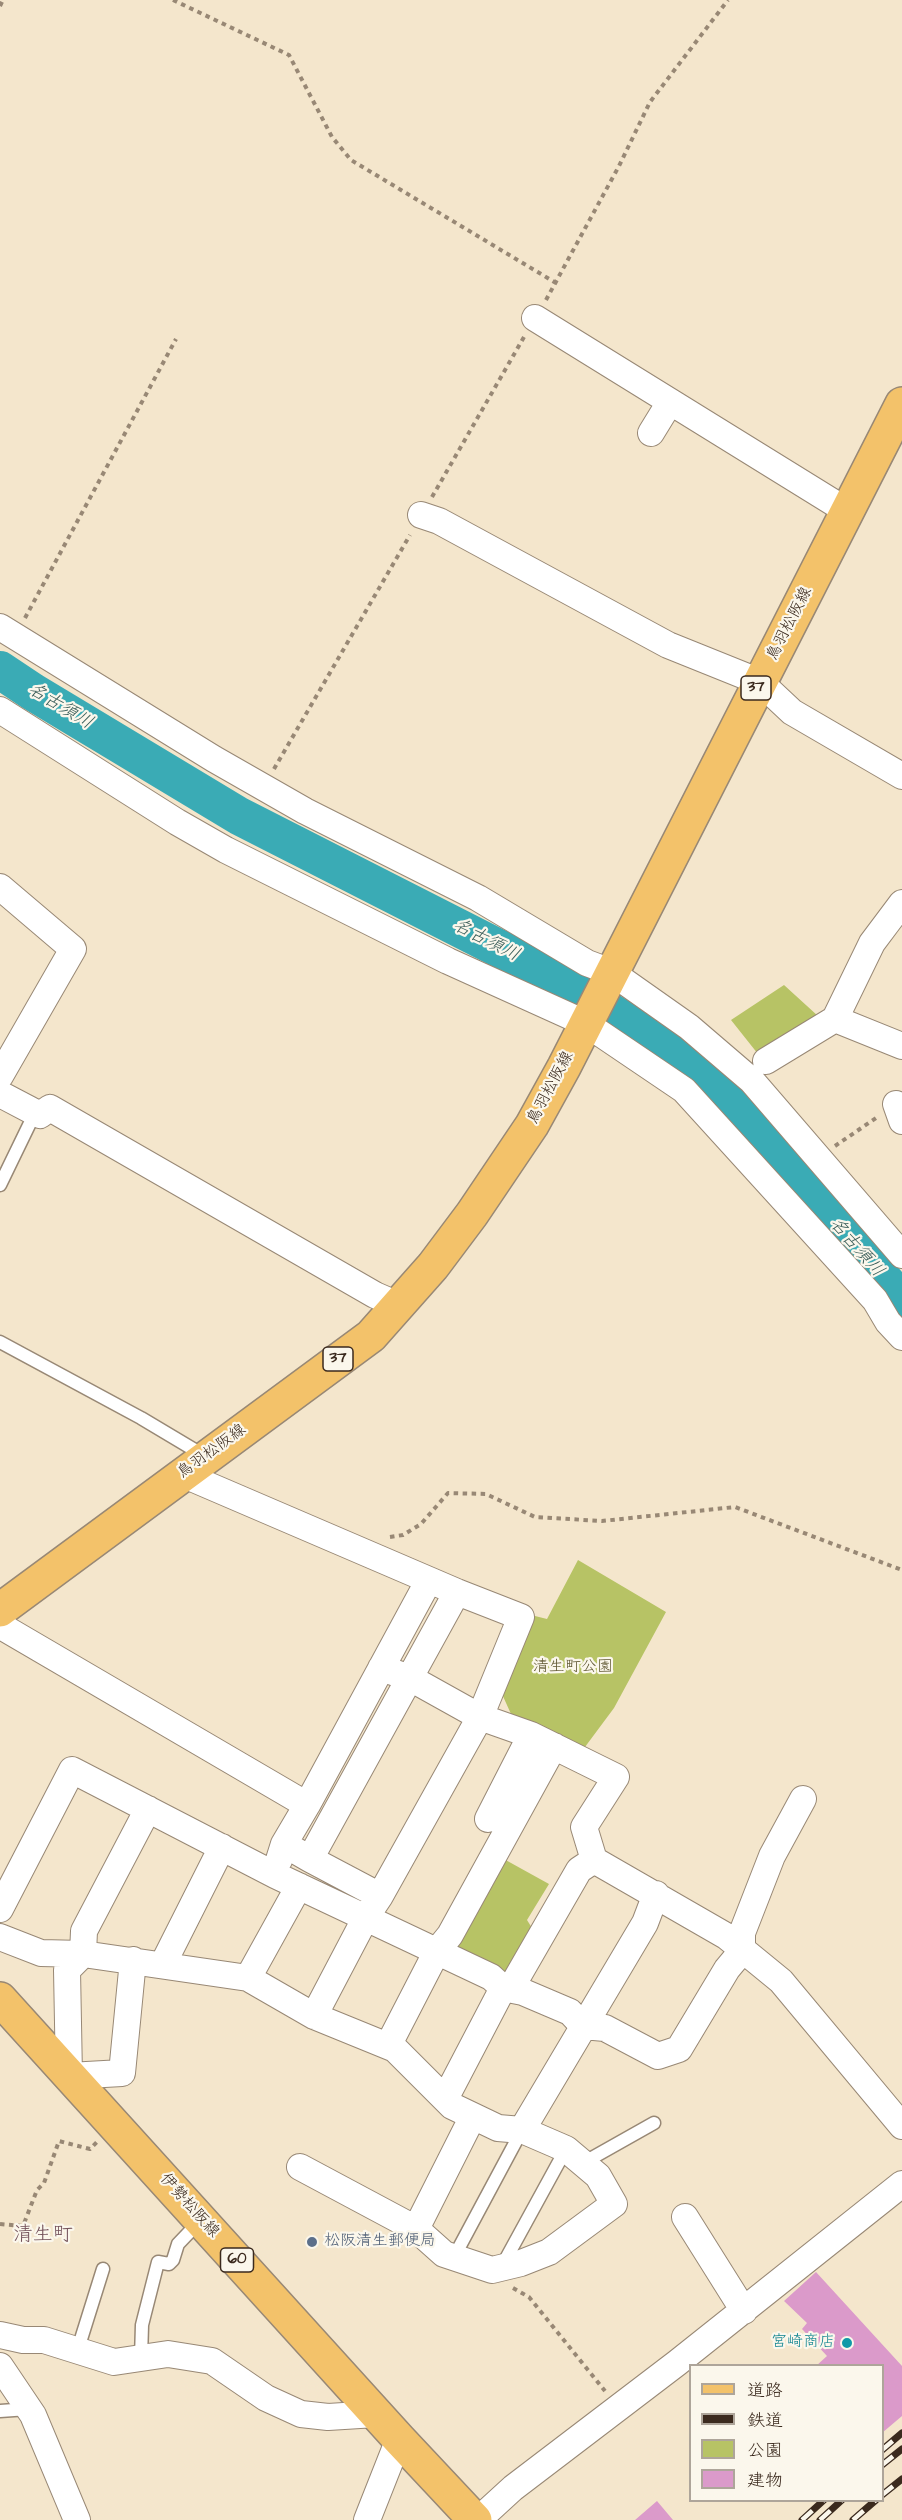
<!DOCTYPE html>
<html>
<head>
<meta charset="utf-8">
<style>
	body { margin:0 }
	#map { position:relative; width:902px; height:2520px; overflow:hidden; background:#f4e6cc; font-family:"Architects Daughter","Klee One",sans-serif }
	canvas { display:block }
	.legend { position:absolute; left:689px; top:2364px; width:195px; height:138px; box-sizing:border-box; background:#fbf7ec; border:2px solid #aea59a; margin:0; padding:8px 10px; list-style:none; font-size:18px; color:#3b2a1e }
	.legend li { display:flex; align-items:center; gap:12px; height:30px }
	.legend b { width:30px; border:2px solid #aea59a }
</style>
</head>
<body>
<div id="map">
<canvas width="902" height="2520"></canvas>
<ul class="legend">
<li><b style="height:8px;background:#f3c26a"></b>道路</li>
<li><b style="height:8px;background:#3b2a1e"></b>鉄道</li>
<li><b style="height:16px;background:#b7c365"></b>公園</li>
<li><b style="height:16px;background:#db9aca"></b>建物</li>
</ul>
</div>
<script>
const c = document.querySelector('canvas').getContext('2d');
c.lineJoin = 'round';
function paint(path, color) { c.fillStyle = color; c.fill(path, 'evenodd'); }
const toPath = rows => new Path2D(rows.map(r => 'M' + r).join(''));
function trace(path, color, width, dash) { c.strokeStyle = color; c.lineWidth = width; c.lineCap = dash ? 'butt' : 'round'; c.setLineDash(dash || []); c.stroke(path); }
function drawText(font, color, halo, rows, align = 'center') {
  c.font = font + ' "Architects Daughter","Klee One",sans-serif'; c.lineWidth = 4.5; c.setLineDash([]); c.textBaseline = 'middle'; c.strokeStyle = halo; c.fillStyle = color; for (const [text, x, y, turn = 0] of rows) {
    c.save(); c.translate(x, y); c.rotate((+turn || 0) * Math.PI / 180); c.textAlign = isNaN(turn) ? turn : align; if (halo) c.strokeText(text, 0, 0); c.fillText(text, 0, 0); c.restore();
  }
}
paint(toPath([
	[784,985,818,1016,758,1054,731,1020],
	[578,1560,666,1612,614,1708,585,1747,511,1714,502,1694,535,1616,547,1619],
	[502,1858,549,1884,527,1920,532,1928,505,1977,456,1953,459,1936]
]), '#b7c365');
trace(toPath([
	[0,670,33,692,239,816,559,979,667,1048,709,1083,752,1128,902,1301]
]), '#3aabb5', 38);
paint(toPath([
	[816,2272,902,2366,902,2416,882,2433,882,2366,816,2366,827,2356,802,2329,807,2323,784,2301],
	[657,2501,673,2520,635,2520]
]), '#db9aca');
const service = toPath([
	[0,1185,31,1121,40,1115],
	[0,1342,141,1418,203,1455],
	[583,2163,654,2123],
	[454,2257,522,2130],
	[502,2266,566,2149],
	[77,2352,103,2269],
	[141,2358,142,2325,158,2262,169,2264,173,2260,178,2244,200,2221],
	[0,2411,28,2409]
]);
const minor = toPath([
	[535,318,847,511],
	[651,433,670,402],
	[421,515,439,521,668,645,760,682,792,712,902,776],
	[0,627,214,759,305,811,478,898,587,963,611,972,689,1027,752,1081,902,1255],
	[0,710,177,822,226,850,448,961,585,1023,684,1090,875,1300,888,1322,902,1337],
	[0,887,73,949,0,1076],
	[902,903,872,943,835,1019,902,1046],
	[766,1061,835,1019],
	[0,1094,40,1115,50,1108,375,1295,398,1305],
	[896,1104,902,1121],
	[182,1474,457,1592,521,1617,480,1717,531,1735,616,1777,584,1827,594,1860,726,1936,781,1981,902,2126],
	[0,1618,6,1629,307,1805],
	[488,1819,531,1735],
	[284,1844,310,1859,457,1592],
	[310,1859,380,1896],
	[279,1860,284,1844,307,1805,429,1580],
	[0,1909,72,1770,275,1875,491,1977,503,1988,523,1992,570,2012,583,2026,605,2028,658,2056,679,2049,727,1969,742,1951,742,1933,772,1856,803,1799],
	[0,1937,41,1953,83,1954,248,1978,314,2016,395,2049,452,2106,498,2128,522,2130,566,2149,598,2176,614,2204,549,2252,521,2263,492,2270,444,2254,416,2229,300,2167],
	[133,1960,122,2073,69,2076,67,1970,83,1954,84,1931,148,1809],
	[163,1964,222,1847],
	[248,1978,299,1886],
	[511,1988,579,1870,594,1860],
	[314,2016,366,1917,380,1896,480,1717,410,1678,381,1668],
	[388,2046,437,1951,450,1935,554,1746],
	[445,2099,503,1988],
	[522,2130,645,1923,656,1894],
	[685,2217,744,2311],
	[416,2229,473,2116],
	[0,2335,23,2340,44,2340,114,2362,168,2354,212,2361,266,2398,301,2414,328,2417,376,2414],
	[0,2366,33,2415,77,2520],
	[367,2520,399,2439],
	[478,2520,513,2488,677,2363,902,2184]
]);
const primary = toPath([
	[0,1610,371,1336,433,1266,472,1214,532,1125,564,1067,902,404],
	[0,1999,399,2439,475,2520]
]);
trace(service, '#988875', 15);
trace(minor, '#988875', 28);
trace(primary, '#988875', 36);
trace(toPath([
	[173,0,289,55,332,137,351,160,556,283],
	[0,6,3,0],
	[546,300,619,166,650,102,728,0],
	[432,497,524,337],
	[25,618,176,339],
	[274,769,410,535],
	[835,1146,876,1118],
	[390,1537,403,1535,421,1524,448,1493,486,1494,535,1517,602,1521,735,1507,902,1570],
	[0,2224,23,2226,37,2190,44,2183,59,2141,90,2149,97,2142],
	[513,2288,529,2297,605,2391]
]), '#988875', 4, [4.5, 4.5]);
trace(service, '#fff', 12);
trace(minor, '#fff', 26);
trace(primary, '#f3c26a', 33);
const rail = toPath([
	[882,2450,902,2433],
	[882,2465,902,2449],
	[882,2495,902,2479],
	[802,2520,824,2500],
	[820,2520,842,2500],
	[853,2520,876,2500]
]);
trace(rail, '#3b2a1e', 7);
trace(rail, '#fbf7ec', 4.5, [14]);
for (const [x, y, r, color] of [
	[312,2242,6,"#5c6f8a"],
	[847,2343,6,"#0f9aa8"]
]) { const dot = new Path2D(); dot.arc(x, y, r, 0, 2 * Math.PI); c.fillStyle = color; c.fill(dot); trace(dot, '#fbf7ec', 2); }
for (const [x, y, w] of [
	[756,688,30],
	[338,1359,30],
	[237,2260,33]
]) { const box = new Path2D(); box.roundRect(x - w / 2, y - 12, w, 24, 4.5); c.fillStyle = '#fbf7ec'; c.fill(box); trace(box, '#3b2a1e', 1.5); }
drawText('bold 15px', '#3b2a1e', null, [
	["37",756,688],
	["37",338,1359],
	["60",237,2260]
]);
drawText('16px', '#3b2a1e', '#fbf7ec', [
	["鳥羽松阪線",790,624,-63],
	["鳥羽松阪線",551,1088,-62],
	["鳥羽松阪線",212,1452,-36],
	["伊勢松阪線",189,2206,48]
]);
drawText('16px', '#605833', '#fbf7ec', [
	["清生町公園",573,1668]
]);
drawText('16px', '#4e5e75', '#fbf7ec', [
	["松阪清生郵便局",324,2242]
], 'left');
drawText('16px', '#0d838f', '#fbf7ec', [
	["宮崎商店",835,2343]
], 'right');
drawText('italic 18px', '#3b5e5a', '#fbf7ec', [
	["名古須川",60,707,31],
	["名古須川",486,941,27],
	["名古須川",856,1248,49]
]);
drawText('20px', '#73515a', '#fbf7ec', [
	["清生町",43,2236]
]);
</script>
</body>
</html>
